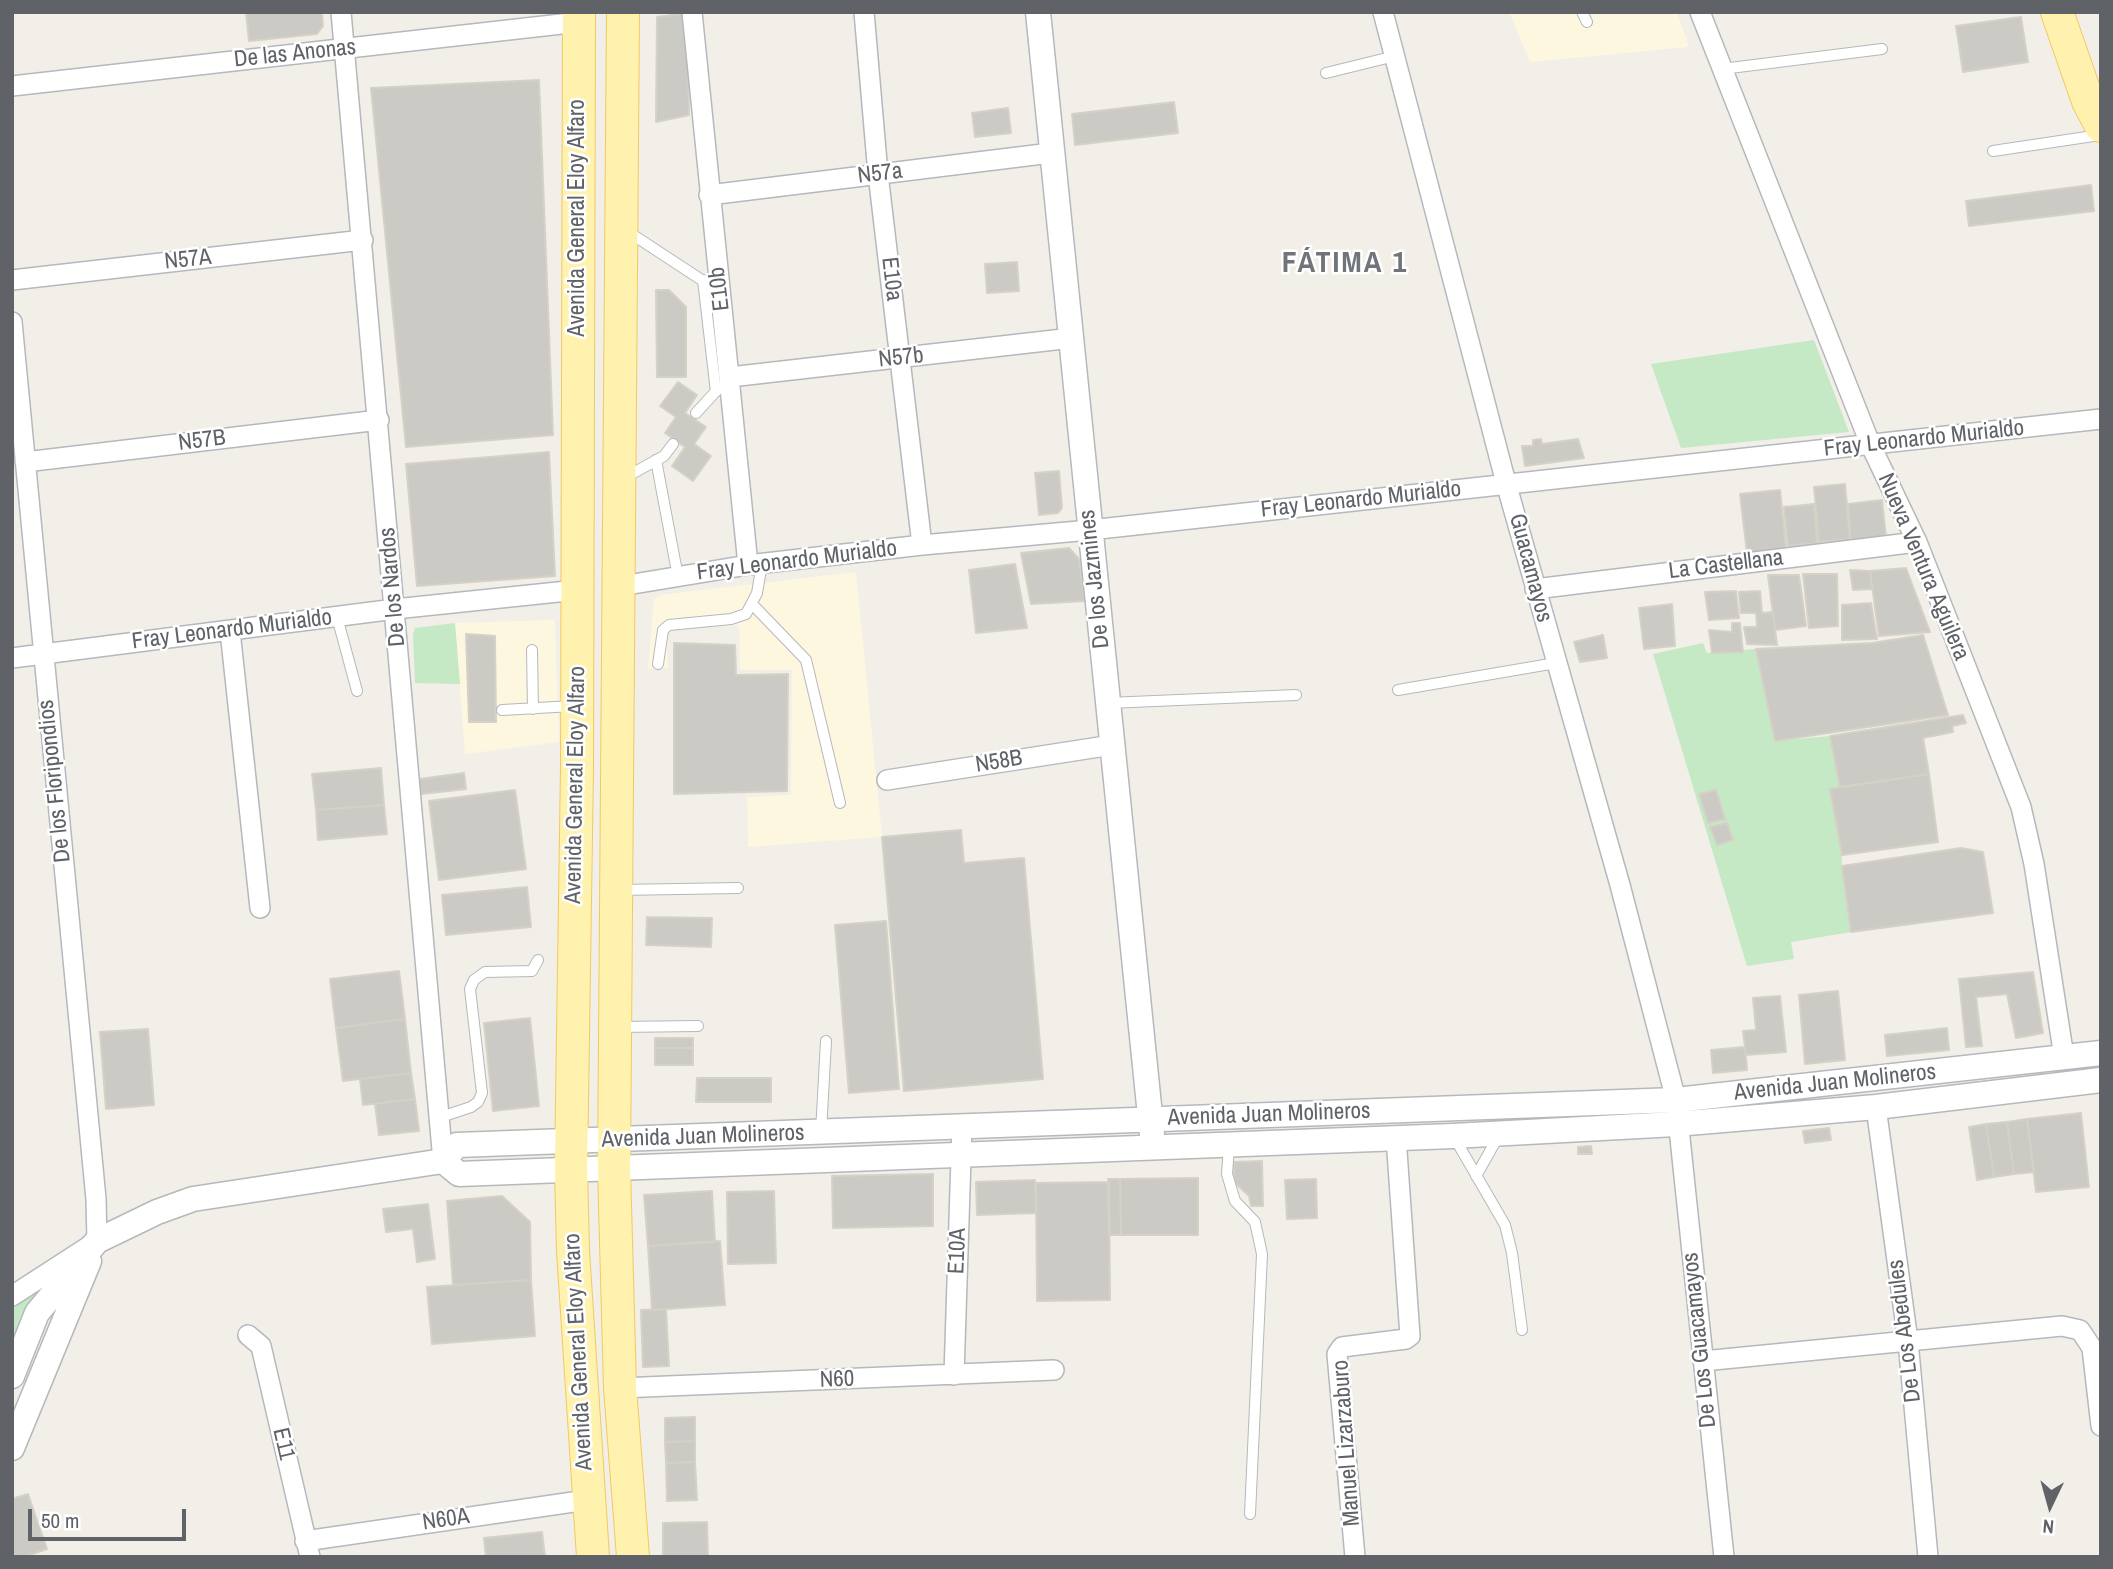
<!DOCTYPE html>
<html>
<head>
<meta charset="utf-8">
<style>
	body { margin:0 }
	#map { position:relative; width:2113px; height:1569px; overflow:hidden; background:#f1efe8; font-family:"Archivo Narrow",sans-serif }
	canvas { display:block }
	.frame { position:absolute; inset:0; border:14px solid #5f6368; pointer-events:none }
	.north { position:absolute; left:2015px; top:1471px; width:70px; height:70px; -webkit-text-stroke:5px #fff; paint-order:stroke; rotate:185deg; font-size:19px; font-weight:700; line-height:28px; text-align:center; color:#5f6368 }
	.north::after { content:''; display:block; margin:auto; width:24px; height:32px; background:#5f6368; clip-path:polygon(50% 0,100% 100%,50% 72%,0 100%) }
	.scale { position:absolute; left:28px; top:1509px; width:158px; height:32px; box-sizing:border-box; border:4px solid #5f6368; border-top:0; padding-left:9px; font-size:21px; line-height:24px; white-space:nowrap; color:#5f6368; -webkit-text-stroke:5px #fff; paint-order:stroke }
</style>
</head>
<body>
<div id="map">
<canvas width="2113" height="1569"></canvas>
<div class="frame"></div>
<div class="north">N</div>
<div class="scale">50 m</div>
</div>
<script>
const c = document.querySelector('canvas').getContext('2d');
c.lineJoin = 'round';
function paint(path, color) { c.fillStyle = color; c.fill(path, 'evenodd'); }
const toPath = rows => new Path2D(rows.map(r => 'M' + r).join(''));
function trace(path, color, width, dash) { c.strokeStyle = color; c.lineWidth = width; c.lineCap = dash ? 'butt' : 'round'; c.setLineDash(dash || []); c.stroke(path); }
function drawText(font, color, halo, rows, align = 'center') {
  c.font = font + ' "Archivo Narrow",sans-serif'; c.lineWidth = 5; c.setLineDash([]); c.textBaseline = 'middle'; c.strokeStyle = halo; c.fillStyle = color; for (const [text, x, y, turn = 0] of rows) {
    c.save(); c.translate(x, y); c.rotate((+turn || 0) * Math.PI / 180); c.textAlign = isNaN(turn) ? turn : align; if (halo) c.strokeText(text, 0, 0); c.fillText(text, 0, 0); c.restore();
  }
}
paint(toPath([
	[1509,12,1677,12,1689,47,1530,62],
	[856,572,882,837,748,847,747,797,791,795,792,670,740,670,739,625,678,627,667,634,668,668,648,669,654,600,660,595],
	[555,620,559,742,465,754,455,623]
]), '#fef7e0');
paint(toPath([
	[1814,340,1849,432,1681,448,1651,364],
	[455,623,460,684,415,683,413,635,415,628],
	[1703,643,1707,653,1756,649,1775,741,1830,736,1840,788,1842,866,1851,932,1791,942,1794,959,1747,966,1653,654],
	[78,1255,12,1358,12,1298]
]), '#c5e8c5');
const building = toPath([
	[246,12,322,12,323,26,317,34,249,41,246,12],
	[687,13,689,115,656,122,657,17,687,13],
	[2021,17,2028,62,1963,72,1956,26,2021,17],
	[539,80,553,435,406,447,371,88,539,80],
	[1174,102,1178,133,1075,145,1072,114,1174,102],
	[1008,108,1011,133,975,137,972,113,1008,108],
	[2091,185,2094,211,1969,226,1966,201,2091,185],
	[1017,262,1019,291,987,293,985,264,1017,262],
	[656,290,669,290,686,307,686,377,657,377,656,290],
	[678,382,697,395,685,413,706,427,694,444,711,456,693,481,672,466,685,447,665,433,676,417,660,406,678,382],
	[1541,439,1542,444,1578,439,1584,458,1525,466,1522,446,1533,446,1533,440,1541,439],
	[549,452,555,576,417,586,406,464,549,452],
	[1059,471,1062,508,1058,513,1039,515,1035,473,1059,471],
	[1845,484,1850,539,1819,542,1814,487,1845,484],
	[1780,490,1786,548,1747,553,1740,494,1780,490],
	[1882,500,1886,537,1851,540,1848,504,1882,500],
	[1814,504,1817,543,1788,546,1784,507,1814,504],
	[1069,548,1079,559,1085,601,1031,604,1021,553,1069,548],
	[1015,564,1027,628,976,633,969,570,1015,564],
	[1906,568,1930,632,1879,636,1870,571,1906,568],
	[1850,570,1870,571,1872,589,1853,590,1850,570],
	[1803,574,1837,574,1838,626,1809,628,1803,574],
	[1768,575,1799,575,1806,626,1775,630,1768,575],
	[1736,591,1739,618,1709,620,1705,592,1736,591],
	[1760,591,1762,613,1773,612,1777,645,1747,644,1744,627,1757,627,1756,613,1741,613,1739,592,1760,591],
	[1871,603,1877,639,1842,640,1842,605,1871,603],
	[1672,604,1675,646,1644,649,1639,608,1672,604],
	[1732,623,1740,623,1743,652,1712,653,1709,630,1732,632,1732,623],
	[466,634,495,636,496,722,469,722,466,634],
	[1603,635,1607,658,1580,662,1574,642,1603,635],
	[1923,635,1948,715,1775,741,1756,649,1872,643,1923,635],
	[674,643,735,645,736,675,788,674,787,791,674,794,674,643],
	[1963,715,1966,723,1952,726,1953,732,1923,738,1929,774,1840,787,1830,736,1963,715],
	[381,768,384,805,316,810,312,774,381,768],
	[464,773,466,789,421,794,419,779,464,773],
	[1929,774,1938,842,1842,855,1830,789,1929,774],
	[515,790,526,869,439,880,429,801,515,790],
	[1716,790,1725,819,1708,823,1699,794,1716,790],
	[384,805,387,834,318,840,316,810,384,805],
	[1727,823,1733,840,1717,845,1710,827,1727,823],
	[961,830,964,863,1024,858,1043,1079,904,1091,882,837,961,830],
	[1961,848,1983,852,1993,913,1851,932,1842,866,1961,848],
	[527,887,531,927,446,935,442,895,527,887],
	[647,917,712,918,711,947,646,945,647,917],
	[886,921,899,1089,849,1093,835,925,886,921],
	[399,971,405,1019,336,1028,330,979,399,971],
	[2033,972,2043,1033,2016,1038,2007,994,1976,997,1982,1046,1966,1047,1959,979,2033,972],
	[1838,991,1845,1060,1805,1064,1799,995,1838,991],
	[1780,996,1786,1052,1746,1055,1743,1031,1756,1030,1753,998,1780,996],
	[530,1018,539,1106,493,1111,484,1023,530,1018],
	[405,1019,411,1073,343,1081,336,1028,405,1019],
	[1947,1028,1949,1050,1887,1056,1885,1035,1947,1028],
	[148,1029,154,1105,106,1109,100,1032,148,1029],
	[655,1038,693,1038,693,1048,655,1048,655,1038],
	[1745,1047,1747,1070,1713,1073,1711,1050,1745,1047],
	[655,1048,693,1048,693,1065,655,1065,655,1048],
	[411,1073,415,1099,363,1105,360,1079,411,1073],
	[697,1078,771,1078,771,1102,696,1102,697,1078],
	[415,1099,419,1131,379,1135,375,1104,415,1099],
	[2081,1113,2089,1187,2036,1192,2027,1119,2081,1113],
	[2027,1119,2034,1172,2014,1174,2007,1122,2027,1119],
	[2007,1122,2014,1174,1994,1177,1986,1124,2007,1122],
	[1986,1124,1994,1177,1977,1180,1969,1127,1986,1124],
	[1829,1128,1831,1140,1805,1143,1803,1131,1829,1128],
	[1591,1146,1592,1154,1578,1154,1578,1147,1591,1146],
	[1262,1161,1263,1206,1251,1206,1249,1196,1234,1182,1234,1162,1262,1161],
	[933,1174,933,1226,833,1228,832,1176,933,1174],
	[1198,1178,1198,1235,1121,1235,1120,1179,1198,1178],
	[1108,1179,1120,1179,1121,1235,1109,1235,1108,1179],
	[1316,1179,1317,1218,1287,1219,1285,1180,1316,1179],
	[1035,1180,1036,1213,977,1215,976,1182,1035,1180],
	[1109,1182,1110,1300,1037,1301,1036,1183,1109,1182],
	[712,1191,715,1242,648,1246,644,1195,712,1191],
	[774,1191,776,1263,728,1264,727,1192,774,1191],
	[502,1196,530,1222,531,1280,453,1285,447,1201,502,1196],
	[428,1204,435,1259,417,1262,413,1229,386,1232,383,1209,428,1204],
	[720,1241,725,1305,652,1310,648,1246,720,1241],
	[531,1280,535,1336,432,1344,427,1287,531,1280],
	[666,1309,669,1366,643,1367,641,1310,666,1309],
	[695,1417,695,1441,665,1442,665,1418,695,1417],
	[695,1441,695,1462,666,1463,665,1442,695,1441],
	[695,1462,697,1500,667,1501,666,1463,695,1462],
	[28,1494,47,1549,24,1557,12,1557,12,1499,28,1494],
	[707,1522,708,1557,663,1557,663,1523,707,1522],
	[542,1532,545,1557,486,1557,484,1538,542,1532]
]);
paint(building, '#cccac5');
trace(building, '#d6d1c6', 2);
const service = toPath([
	[1582,12,1587,22],
	[1722,69,1882,49],
	[1326,73,1395,56],
	[1993,151,2100,135],
	[627,231,720,292],
	[703,280,716,392],
	[696,413,719,388],
	[656,460,678,577],
	[626,477,664,456,673,444],
	[753,605,806,660,840,803],
	[337,617,357,691],
	[532,650,533,709],
	[658,664,663,630,669,625,731,619,746,614,757,593,762,564],
	[1398,690,1556,663],
	[1108,703,1296,695],
	[502,710,573,706],
	[619,890,738,888],
	[618,1027,698,1026],
	[441,1117,471,1107,478,1102,482,1093,470,989,474,980,485,972,532,971,538,960],
	[821,1132,826,1041],
	[1454,1137,1505,1225,1512,1253,1522,1330],
	[1229,1147,1227,1174,1235,1201,1255,1222,1262,1254,1250,1514],
	[1476,1176,1498,1137]
]);
const minor = toPath([
	[341,12,443,1161],
	[692,12,748,565],
	[864,12,878,174,922,545],
	[1383,12,1506,483,1620,885,1676,1100,1724,1557],
	[1700,12,1871,446,1917,542,2021,807,2034,864,2064,1057],
	[12,86,579,22],
	[709,195,1051,153],
	[12,280,363,240],
	[12,322,96,1199,97,1241,12,1296],
	[730,377,1072,338],
	[25,462,379,420],
	[621,586,748,565,922,545,1090,530,2101,419],
	[1535,589,1917,542],
	[230,631,260,908],
	[12,658,395,609,577,590],
	[887,780,1112,745],
	[1876,1107,1908,1341,1928,1557],
	[248,1335,261,1346,310,1557],
	[1703,1361,2062,1326,2080,1330,2092,1348,2101,1426],
	[954,1375,962,1127],
	[620,1388,1054,1370],
	[305,1541,587,1500],
	[1355,1557,1337,1354,1342,1347,1406,1339,1410,1336,1396,1137]
]);
const tertiary = toPath([
	[1038,12,1152,1135],
	[443,1161,459,1174,1453,1136,1676,1124,1876,1107,2101,1080],
	[12,1376,37,1313,97,1241,157,1212,193,1199,443,1161,457,1145,1676,1100,2101,1053],
	[12,1448,89,1261]
]);
const primary = toPath([
	[579,12,577,767,571,1169,573,1251,593,1557],
	[623,12,614,1168,620,1388,633,1557],
	[2057,12,2088,101,2101,126]
]);
trace(service, '#b5b8bc', 12);
trace(minor, '#b5b8bc', 22);
trace(tertiary, '#b5b8bc', 27);
trace(primary, '#f2c960', 34);
trace(service, '#fff', 10);
trace(minor, '#fff', 19);
trace(tertiary, '#fff', 24);
trace(primary, '#fff2af', 32);
drawText('23px', '#5f6368', '#fff', [
	["De las Anonas",295,54,-6],
	["N57a",880,174,-7],
	["Avenida General Eloy Alfaro",578,218,-90],
	["N57A",188,260,-6],
	["E10a",891,279,83],
	["E10b",720,289,-97],
	["N57b",901,358,-6],
	["Fray Leonardo Murialdo",1924,439,-6],
	["N57B",202,441,-7],
	["Fray Leonardo Murialdo",1361,500,-6],
	["Fray Leonardo Murialdo",797,561,-7],
	["La Castellana",1726,565,-7],
	["Nueva Ventura Aguilera",1923,567,67],
	["Guacamayos",1530,568,75],
	["De los Jazmines",1095,579,-96],
	["De los Nardos",393,587,-95],
	["Fray Leonardo Murialdo",232,630,-7],
	["N58B",999,762,-9],
	["De los Floripondios",55,781,-96],
	["Avenida General Eloy Alfaro",576,785,-89],
	["Avenida Juan Molineros",1835,1083,-6],
	["Avenida Juan Molineros",1269,1115,-2],
	["Avenida Juan Molineros",703,1137,-2],
	["E10A",958,1251,-88],
	["De Los Abedules",1905,1331,-97],
	["De Los Guacamayos",1700,1340,-96],
	["Avenida General Eloy Alfaro",579,1352,-93],
	["N60",837,1380,-2],
	["Manuel Lizarzaburo",1347,1443,-94],
	["E11",283,1444,77],
	["N60A",446,1520,-8]
]);
c.letterSpacing = '2px';
drawText('bold 30px', '#70757a', '#fff', [
	["FÁTIMA 1",1345,264]
]);
c.letterSpacing = '0px';
</script>
</body>
</html>
